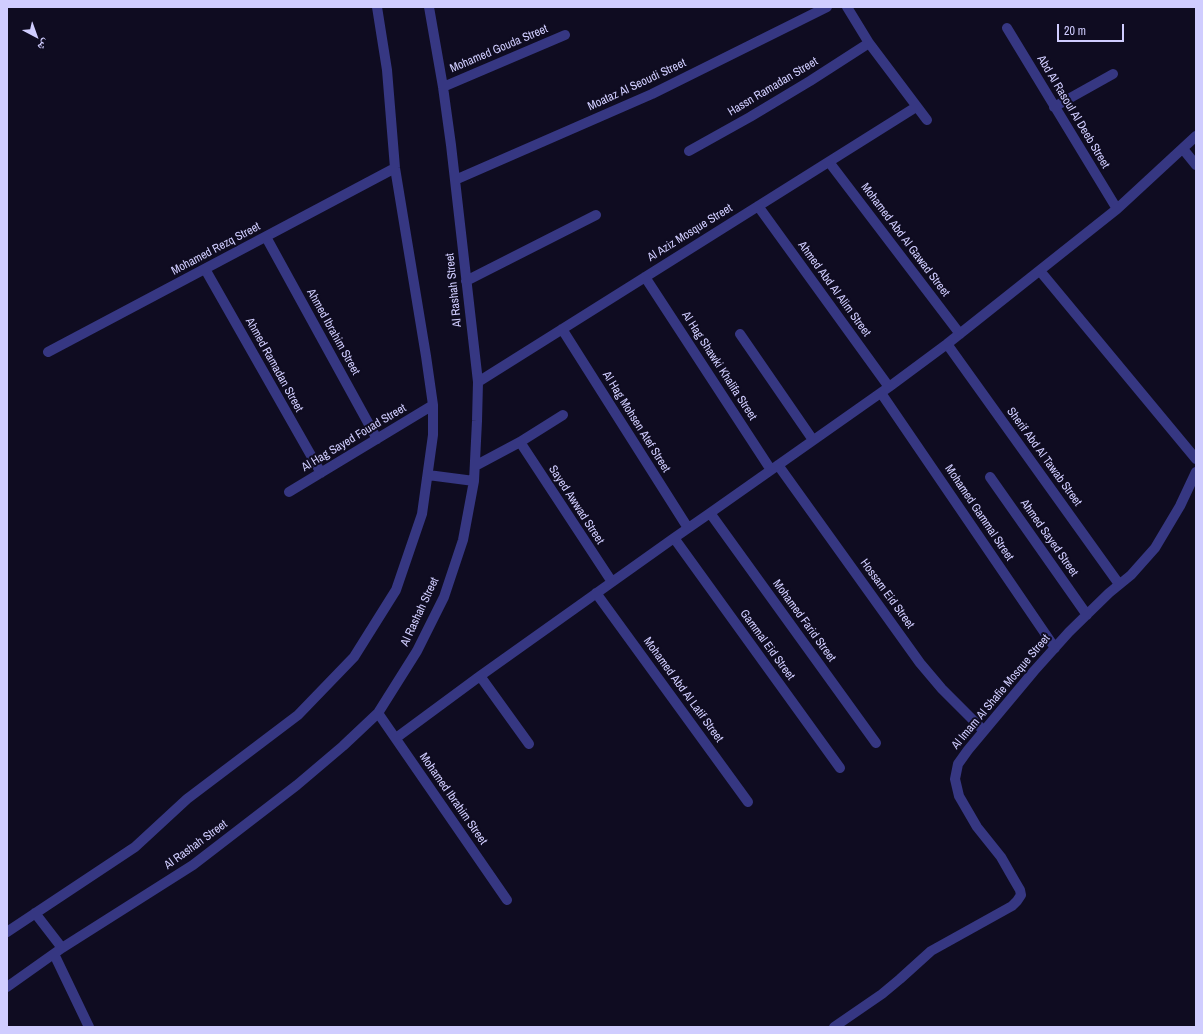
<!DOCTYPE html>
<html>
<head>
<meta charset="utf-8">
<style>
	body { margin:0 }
	#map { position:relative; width:1203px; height:1034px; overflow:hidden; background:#0f0c21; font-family:"Archivo Narrow","Noto Naskh Arabic",sans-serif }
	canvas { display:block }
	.frame { position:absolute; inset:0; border:8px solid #d0cdff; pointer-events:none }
	.north { position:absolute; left:16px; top:16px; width:40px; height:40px; -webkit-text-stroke:3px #0f0c21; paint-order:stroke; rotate:139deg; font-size:11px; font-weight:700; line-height:16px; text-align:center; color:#d0cdff }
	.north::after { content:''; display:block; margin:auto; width:14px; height:18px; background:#d0cdff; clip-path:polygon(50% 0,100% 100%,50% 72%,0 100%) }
	.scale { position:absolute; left:1057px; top:24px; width:67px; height:18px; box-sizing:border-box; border:2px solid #d0cdff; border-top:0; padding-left:5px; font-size:12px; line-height:14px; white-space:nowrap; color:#d0cdff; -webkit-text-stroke:3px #0f0c21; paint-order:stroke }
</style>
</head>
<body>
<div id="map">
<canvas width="1203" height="1034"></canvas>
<div class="frame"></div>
<div class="north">ش</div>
<div class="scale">20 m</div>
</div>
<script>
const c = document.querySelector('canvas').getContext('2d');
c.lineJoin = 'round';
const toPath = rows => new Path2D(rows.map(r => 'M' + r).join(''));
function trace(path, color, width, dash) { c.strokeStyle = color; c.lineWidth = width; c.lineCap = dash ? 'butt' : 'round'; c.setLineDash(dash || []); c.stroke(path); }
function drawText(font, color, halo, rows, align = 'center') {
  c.font = font + ' "Archivo Narrow",sans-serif'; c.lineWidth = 4; c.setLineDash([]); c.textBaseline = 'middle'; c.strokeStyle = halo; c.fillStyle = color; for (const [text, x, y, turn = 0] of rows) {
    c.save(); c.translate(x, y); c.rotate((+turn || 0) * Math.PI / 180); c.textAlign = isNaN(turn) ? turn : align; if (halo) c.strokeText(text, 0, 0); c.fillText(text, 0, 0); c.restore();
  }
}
trace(toPath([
	[847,7,869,43,927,120],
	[1007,28,1117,209],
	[443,87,565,35],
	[1054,107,1113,74],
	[1183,149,1196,165],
	[689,151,750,117,810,81,869,43],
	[829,162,960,334],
	[455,180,652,94,827,7],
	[758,206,889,387],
	[266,237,377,439],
	[205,269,321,473],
	[1040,271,1196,459],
	[645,277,771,470],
	[466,281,596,215],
	[562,329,688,528],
	[740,334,813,440],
	[947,344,1119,584],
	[48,352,395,168],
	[478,382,916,107],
	[881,393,1055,648],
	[520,442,612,582],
	[778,465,920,663,942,689,984,731],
	[475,466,520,442,563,415],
	[428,475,474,481],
	[990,477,1087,615],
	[289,492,433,405],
	[710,513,876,743],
	[674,538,840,768],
	[596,593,748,802],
	[480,676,529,744],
	[378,713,507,900],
	[396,738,480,676,674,538,710,513,889,387,947,344,1117,209,1196,136],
	[35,913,62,948],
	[7,932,135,847,187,799,298,715,354,657,396,590,422,514,433,435,433,405,426,356,395,168,387,70,377,7],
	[54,954,89,1027],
	[7,987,62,948,193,865,297,785,343,746,378,713,417,651,444,597,463,540,474,481,477,421,478,382,451,145,443,87,429,7],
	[834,1027,882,994,900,979,931,951,1012,906,1017,901,1021,895,1020,890,1013,878,1001,857,977,827,959,796,955,779,958,764,968,750,1034,671,1069,632,1109,593,1131,575,1155,548,1180,506,1196,472]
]), '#363782', 10);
drawText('12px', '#d0cdff', '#0f0c21', [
	["Mohamed Gouda Street",499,49,-23],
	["Moataz Al Seoudi Street",637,85,-25],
	["Hassn Ramadan Street",773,87,-31],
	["Abd Al Rasoul Al Deeb Street",1073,112,59],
	["Al Aziz Mosque Street",690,233,-32],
	["Mohamed Abd Al Gawad Street",905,240,53],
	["Mohamed Rezq Street",216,249,-28],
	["Ahmed Abd Al Alim Street",834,289,54],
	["Al Rashah Street",454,290,-96],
	["Ahmed Ibrahim Street",333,332,61],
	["Ahmed Ramadan Street",274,365,61],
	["Al Hag Shawki Khalifa Street",719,366,57],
	["Al Hag Mohsen Atef Street",636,422,58],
	["Al Hag Sayed Fouad Street",354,438,-31],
	["Sherif Abd Al Tawab Street",1044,457,54],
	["Sayed Awwad Street",576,505,57],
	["Mohamed Gammal Street",979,513,56],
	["Ahmed Sayed Street",1049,538,55],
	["Hossam Eid Street",887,594,54],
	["Al Rashah Street",420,612,-65],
	["Mohamed Farid Street",804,621,54],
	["Gammal Eid Street",767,645,54],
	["Mohamed Abd Al Latif Street",683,690,54],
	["Al Imam Al Shafie Mosque Street",1001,692,-50],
	["Mohamed Ibrahim Street",453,799,55],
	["Al Rashah Street",196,845,-36]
]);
</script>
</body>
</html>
